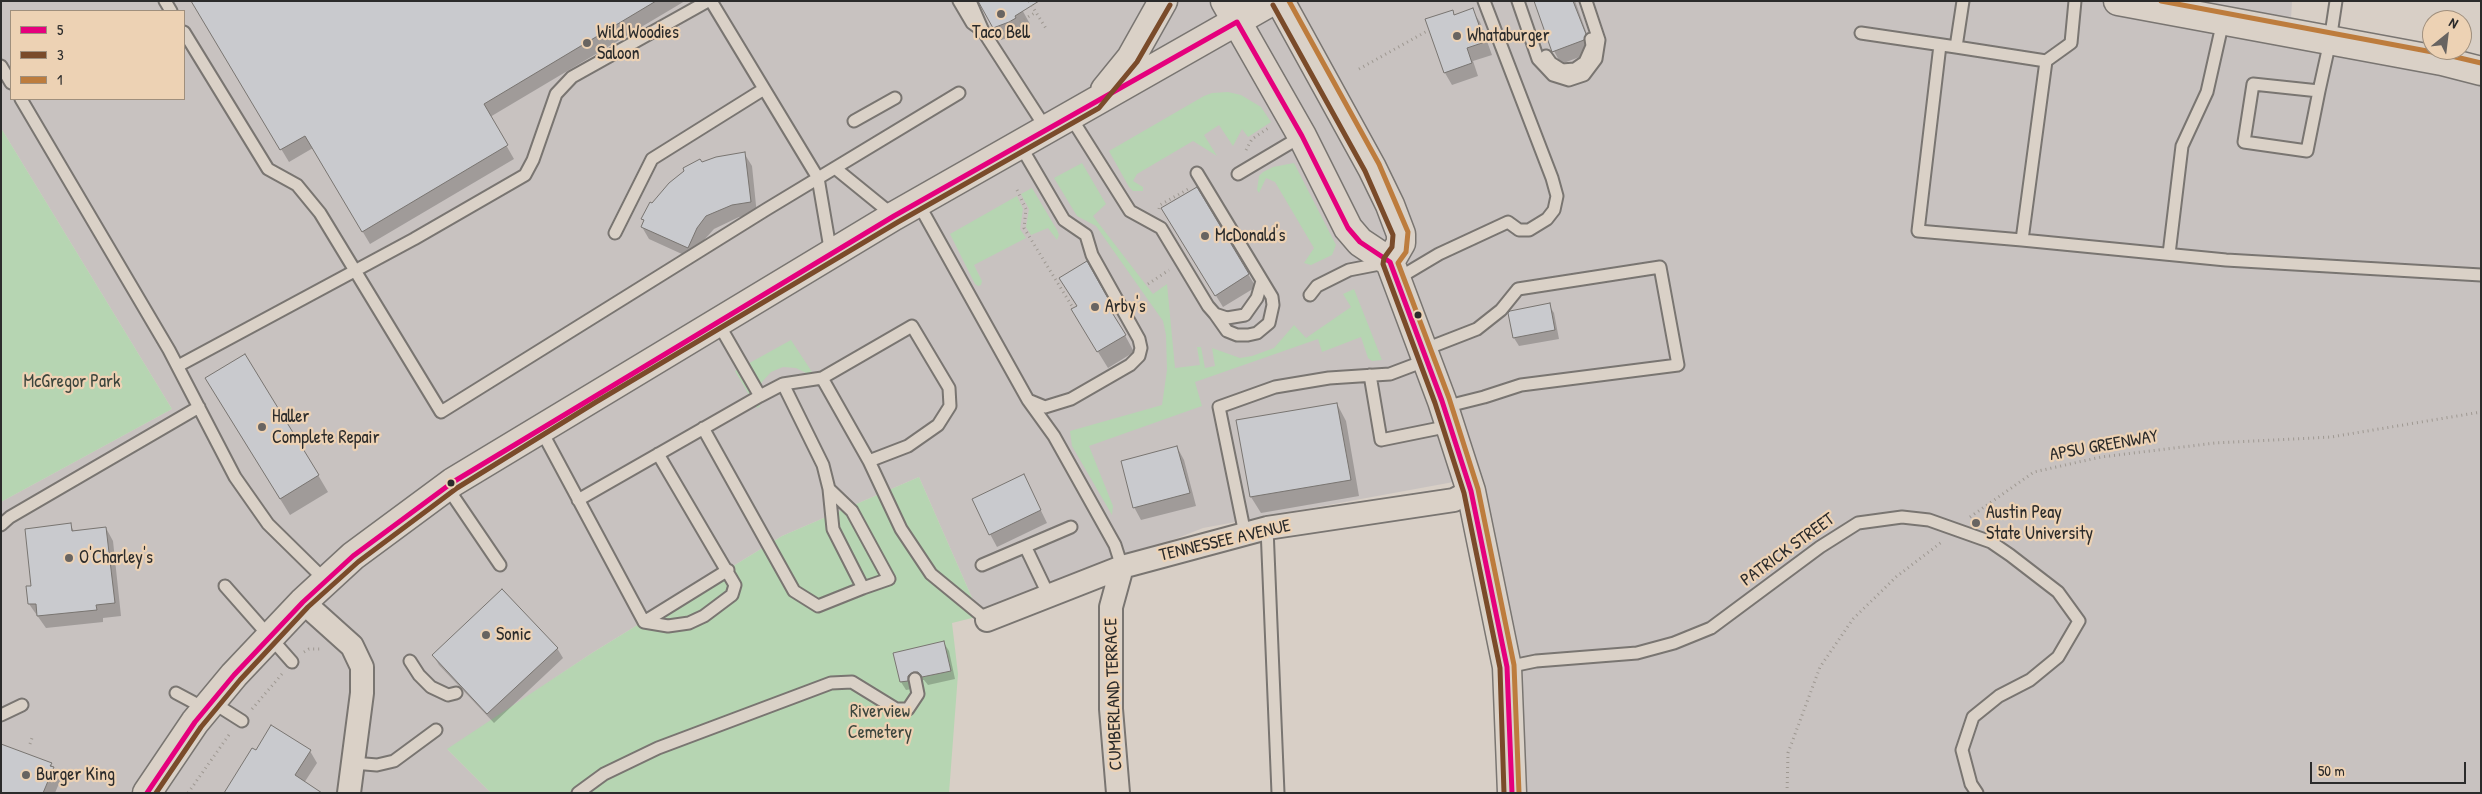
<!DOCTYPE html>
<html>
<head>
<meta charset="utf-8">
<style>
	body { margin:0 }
	#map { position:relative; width:2482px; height:794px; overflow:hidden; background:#d8cfc6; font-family:"Patrick Hand",sans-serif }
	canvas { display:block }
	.frame { position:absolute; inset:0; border:2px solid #2b2b2b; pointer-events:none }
	.legend { position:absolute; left:10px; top:10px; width:175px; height:90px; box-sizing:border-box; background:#edd2b4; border:1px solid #9f8f7d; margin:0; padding:6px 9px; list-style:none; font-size:15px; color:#2b2b2b }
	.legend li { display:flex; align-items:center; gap:10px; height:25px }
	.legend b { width:25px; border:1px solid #9f8f7d }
	.north { position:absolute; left:2422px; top:10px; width:50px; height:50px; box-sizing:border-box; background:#edd2b4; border:1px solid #9f8f7d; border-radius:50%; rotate:29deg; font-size:14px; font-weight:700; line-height:20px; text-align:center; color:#2b2b2b }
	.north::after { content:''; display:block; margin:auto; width:18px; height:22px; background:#686461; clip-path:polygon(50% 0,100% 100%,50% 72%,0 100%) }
	.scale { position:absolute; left:2310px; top:762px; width:156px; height:22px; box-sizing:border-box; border:2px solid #2b2b2b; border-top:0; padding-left:6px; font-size:15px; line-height:18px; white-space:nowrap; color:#2b2b2b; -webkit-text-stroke:4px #edd2b4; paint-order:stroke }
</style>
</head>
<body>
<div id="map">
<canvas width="2482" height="794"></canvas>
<div class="frame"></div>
<ul class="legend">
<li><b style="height:6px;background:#e5007d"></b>5</li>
<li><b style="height:6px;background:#7a4b2a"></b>3</li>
<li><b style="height:6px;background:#bd7c3d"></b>1</li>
</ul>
<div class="north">N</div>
<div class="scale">50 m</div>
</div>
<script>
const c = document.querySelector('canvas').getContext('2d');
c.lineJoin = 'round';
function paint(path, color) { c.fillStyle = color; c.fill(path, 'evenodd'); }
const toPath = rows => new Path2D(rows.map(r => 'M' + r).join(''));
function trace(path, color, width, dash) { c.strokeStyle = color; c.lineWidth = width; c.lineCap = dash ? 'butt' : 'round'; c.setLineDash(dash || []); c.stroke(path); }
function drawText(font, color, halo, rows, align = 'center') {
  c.font = font + ' "Patrick Hand",sans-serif'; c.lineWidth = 4.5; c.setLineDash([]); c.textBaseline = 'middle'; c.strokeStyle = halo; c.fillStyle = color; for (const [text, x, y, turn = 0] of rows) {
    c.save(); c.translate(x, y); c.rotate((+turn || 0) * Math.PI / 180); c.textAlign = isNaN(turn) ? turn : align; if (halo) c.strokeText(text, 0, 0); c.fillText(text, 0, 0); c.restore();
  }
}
paint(toPath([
	[1,1,2292,1,2291,19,2481,55,2481,793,1512,793,1508,710,1459,481,1203,528,980,616,919,477,782,536,592,653,448,750,491,793,1,793,1,502,172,409,1,128],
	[11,11,184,11,184,99,11,99]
]), '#c8c2c0');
paint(toPath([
	[1228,92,1241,95,1261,107,1271,122,1248,137,1242,129,1233,146,1219,125,1204,135,1217,156,1193,141,1137,174,1133,181,1143,187,1143,191,1133,191,1129,187,1109,151,1204,96,1212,93],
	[1,128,172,409,1,502],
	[1082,163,1106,204,1093,216,1153,294,1167,284,1175,368,1200,365,1197,347,1201,347,1205,368,1215,366,1212,348,1240,358,1252,356,1274,348,1294,325,1306,338,1351,307,1343,294,1354,289,1382,360,1372,361,1368,358,1361,337,1322,352,1318,339,1195,382,1202,406,1089,446,1113,506,1112,515,1072,446,1070,431,1162,405,1167,370,1166,335,1163,321,1096,226,1077,216,1054,178],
	[1294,163,1336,245,1332,255,1311,265,1304,263,1314,248,1275,182,1266,178,1259,193,1257,190,1259,176,1263,172,1273,167],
	[1032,188,1057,230,1059,235,1057,240,1048,228,1031,235,1026,227,1029,209,1021,194],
	[1017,196,1023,209,1020,229,1026,238,974,265,982,281,981,285,978,286,975,284,950,234],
	[791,340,812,372,808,374,796,368,783,367,771,372,762,382,758,395,760,406,757,408,735,371],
	[919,477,980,616,952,623,958,674,949,793,491,793,447,749,592,653,782,536]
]), '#b6d5b2');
paint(toPath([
	[192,1,685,1,490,117,514,159,370,244,313,148,289,162],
	[1535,1,1575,1,1592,48,1590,53,1561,64,1554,51],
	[1020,6,1030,24,1016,35,1001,40,994,28],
	[1472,10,1480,22,1492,55,1473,61,1478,76,1452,85,1445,73,1452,11,1455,16],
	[744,153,752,166,757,215,739,217,714,229,704,240,695,260,649,239,642,227,644,222,643,219,652,204,702,164],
	[1196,189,1256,287,1223,307,1170,221],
	[1086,263,1134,352,1108,368,1082,326],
	[1549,305,1554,313,1559,339,1519,346,1514,338],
	[216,395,318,475,328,492,290,515],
	[1337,404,1346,421,1359,496,1261,513,1251,497],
	[1177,447,1184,460,1196,506,1141,520,1134,507],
	[1024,476,1047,523,997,547,990,534],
	[70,525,74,531,106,528,113,541,121,616,103,618,103,622,46,628,29,604,32,587],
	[944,643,949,651,955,679,928,685,924,680,918,680,912,689,906,690,901,682,895,654],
	[557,648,563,658,494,723,439,665,433,655],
	[310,751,317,763,304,783,228,789],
	[51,764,60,781,55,793,1,793]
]), '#0003');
const building = toPath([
	[191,1,656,1,484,104,508,145,362,232,305,136,280,150,191,1],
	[978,1,1039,1,1015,16,1016,18,1009,22,993,28,978,1],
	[1534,1,1573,1,1586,34,1584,40,1552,52,1534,1],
	[1473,8,1485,42,1467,48,1472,63,1444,73,1425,19,1453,10,1454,15,1473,8],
	[745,152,751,202,732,205,706,216,697,228,688,248,641,227,644,220,641,219,650,202,652,203,669,183,684,171,683,168,700,159,702,162,716,157,745,152],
	[1197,187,1249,274,1215,296,1161,208,1197,187],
	[1087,261,1114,309,1111,311,1126,335,1097,352,1071,309,1077,306,1059,278,1087,261],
	[1550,303,1555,330,1513,338,1508,313,1510,311,1550,303],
	[245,354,319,475,280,499,205,378,245,354],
	[1337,403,1351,480,1250,497,1236,420,1337,403],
	[1177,446,1190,493,1133,508,1121,461,1177,446],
	[1024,474,1041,510,989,535,972,499,1024,474],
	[71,523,72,531,106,527,115,603,96,605,97,610,37,616,36,604,28,604,26,586,31,586,25,529,71,523],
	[502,589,558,648,487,714,432,655,502,589],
	[944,641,951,671,922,677,918,672,913,672,908,676,908,681,900,682,893,653,944,641],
	[271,725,311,750,295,775,322,793,224,793,252,748,256,750,271,725],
	[1,744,52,763,50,766,54,767,43,793,1,793,1,744]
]);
paint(building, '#c9cace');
trace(building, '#797571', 1);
const lane = toPath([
	[165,1,171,11],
	[711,1,818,178,831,254],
	[959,1,972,23,983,31],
	[970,1,983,31,1047,130],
	[1518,1,1538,59,1553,75,1569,80,1584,75,1596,59,1599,40,1586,1],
	[184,32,268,169,297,185,320,213,441,412,767,209,959,93],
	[1861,33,1956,47,1963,1],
	[1940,45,1918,231,2022,240],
	[1956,47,2046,61,2071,43,2075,1],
	[1546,56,1551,63,1562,70,1575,69,1585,62,1592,46,1591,39],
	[2046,61,2022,240,2226,260,2481,275],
	[1,66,11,83],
	[2319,91,2307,151,2244,142,2253,84,2319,91,2330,41,2336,1],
	[21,99,169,350,235,477,268,524,326,581],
	[1070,116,1130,211,1161,228,1208,306,1215,314,1227,318,1245,315,1257,298,1262,281],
	[854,121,895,98],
	[1020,145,1064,220,1086,235,1092,255,1139,339,1141,348,1139,356,1130,365,1071,399,1045,407,1028,400],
	[835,168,894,216],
	[1197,173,1272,297,1273,305,1269,323,1257,333,1248,335,1237,335,1227,331,1215,314],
	[1238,174,1302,136],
	[918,203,1028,400,1054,436,1115,545,1122,567],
	[615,233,652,159,764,89],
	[2169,254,2182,146,2207,92,2223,21],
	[1397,279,1439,254,1508,222,1519,230,1529,230,1547,219,1554,210,1557,196,1552,178,1484,1],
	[1310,295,1317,286,1349,270,1385,263],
	[1423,350,1477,329,1501,310,1518,289,1660,267,1678,365,1521,385,1484,397,1444,407],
	[178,366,414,239,525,175,533,160,556,94,572,77,708,1],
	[1370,375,1381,440,1450,426],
	[783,384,822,378,912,326,949,388,950,406,938,425,908,446,869,461,822,378],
	[703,428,794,591,818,606,863,588,833,529,829,489,823,465,783,384,760,396],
	[541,430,644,622],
	[869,461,901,529,931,574,987,620],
	[447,487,500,565],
	[829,489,852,511,889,579,863,588],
	[578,500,760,396,718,323],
	[1,525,10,517,199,407],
	[1267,528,1278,793],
	[1245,534,1219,407,1275,387,1329,378,1390,374,1427,360],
	[1026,548,1049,596],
	[982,565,1071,527],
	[225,586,292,662],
	[644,622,668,626,689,623,704,616,732,595,735,585,658,454],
	[644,622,728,570],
	[410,661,419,675,431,687,448,695,456,693],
	[1507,667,1536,661,1637,653,1674,643,1711,628,1820,547,1858,523,1902,517,1929,520,1991,542,2010,555,2058,592,2079,621,2058,657,2030,680,1999,696,1973,717,1962,750,1971,784,1977,793],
	[176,693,206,709],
	[212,702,242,721],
	[1,715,22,705],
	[353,763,377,765,394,761,436,730],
	[578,793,604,774,658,748,831,683,852,682,896,709,908,709,918,694,915,679]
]);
const street = toPath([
	[303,602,352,646,362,667,362,693,349,793],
	[987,620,1122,567,1267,528,1454,500,1471,491],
	[1118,793,1111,709,1111,607,1122,567]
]);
const primary = toPath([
	[1280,1,1372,168,1390,205,1401,234,1401,243,1390,262],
	[1237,22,1302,136,1348,228,1360,242,1390,262,1442,401,1471,491,1507,667,1512,793]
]);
const highway = toPath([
	[1225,1,1237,22],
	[2118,1,2442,61,2481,71],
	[1105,90,1131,58,1163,1],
	[147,793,195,722,234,675,303,602,353,556,453,482,894,216,1272,1]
]);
trace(lane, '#797571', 15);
trace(street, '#797571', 26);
trace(primary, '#797571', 31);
trace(highway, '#797571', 31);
trace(toPath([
	[1029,1,1047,30],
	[1009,22,1012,27,1036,12],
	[1359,69,1429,30],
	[1246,150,1252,139,1270,127],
	[1017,190,1026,209,1024,228,1073,308],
	[1159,209,1160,205,1190,188],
	[1148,284,1169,270],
	[1970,517,2034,472,2101,457,2215,443,2331,437,2481,412],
	[304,652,309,649,322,649],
	[252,709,282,674],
	[30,744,32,738],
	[188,793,231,732],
	[1787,793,1788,753,1820,667,1853,619,1896,577,1943,541]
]), '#9e9891', 3, [1, 4]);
trace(lane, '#dad1c7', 11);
trace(street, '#dad1c7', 22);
trace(primary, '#dad1c7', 28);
trace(highway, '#dad1c7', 28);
trace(toPath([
	[147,793,195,722,234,675,303,602,353,556,453,482,894,216,1237,22,1302,136,1348,228,1360,242,1390,262,1442,401,1471,491,1507,667,1512,793]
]), '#e5007d', 5);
trace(toPath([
	[1273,5,1365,171,1393,235,1392,247,1384,258,1383,264,1435,403,1464,493,1500,668,1504,793],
	[156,793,201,727,240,680,308,607,358,562,457,488,596,402,898,222,1099,108,1137,62,1170,5]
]), '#7a4b2a', 5);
trace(toPath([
	[1289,1,1379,164,1408,232,1406,252,1398,263,1449,398,1478,489,1514,665,1519,793],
	[2161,1,2443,54,2481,63]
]), '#bd7c3d', 5);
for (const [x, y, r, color] of [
	[1001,14,5,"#686461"],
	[1457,36,5,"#686461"],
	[587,43,5,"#686461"],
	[1205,236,5,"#686461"],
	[1095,307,5,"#686461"],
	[1418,315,4.5,"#2b2b2b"],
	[262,427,5,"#686461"],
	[451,483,4.5,"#2b2b2b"],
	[1976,523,5,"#686461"],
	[69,558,5,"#686461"],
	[486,635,5,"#686461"],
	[26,775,5,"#686461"]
]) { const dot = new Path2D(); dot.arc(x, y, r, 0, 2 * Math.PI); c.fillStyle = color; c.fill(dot); trace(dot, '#edd2b4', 2); }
drawText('18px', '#2b2b2b', '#edd2b4', [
	["Wild Woodies",597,33],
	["Saloon",597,54],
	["Taco Bell",1001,33,"center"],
	["Whataburger",1467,36],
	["McDonald's",1215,236],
	["Arby's",1105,307],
	["Haller",272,417],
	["Complete Repair",272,438],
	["Austin Peay",1986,513],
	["State University",1986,534],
	["O'Charley's",79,558],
	["Sonic",496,635],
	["Burger King",36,775]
], 'left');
drawText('18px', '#3c453d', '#edd2b4', [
	["McGregor Park",72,382],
	["Riverview",880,712],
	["Cemetery",880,733]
]);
drawText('18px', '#2b2b2b', '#edd2b4', [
	["APSU GREENWAY",2104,446,-10],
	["TENNESSEE AVENUE",1225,541,-13],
	["PATRICK STREET",1788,550,-36],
	["CUMBERLAND TERRACE",1114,694,-92]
]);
</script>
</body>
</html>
